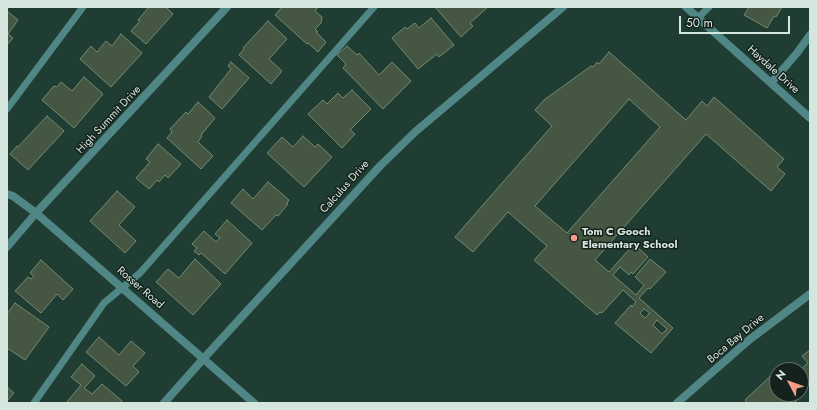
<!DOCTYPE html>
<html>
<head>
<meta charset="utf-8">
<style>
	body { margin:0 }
	#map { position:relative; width:817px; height:410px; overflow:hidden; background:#1f3d32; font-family:Jost,sans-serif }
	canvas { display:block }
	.frame { position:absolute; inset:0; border:8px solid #d5e6de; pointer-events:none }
	.north { position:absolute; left:769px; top:362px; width:40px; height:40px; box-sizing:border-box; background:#14211c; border:1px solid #61706a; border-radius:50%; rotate:311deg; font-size:11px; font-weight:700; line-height:16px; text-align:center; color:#d5e6de }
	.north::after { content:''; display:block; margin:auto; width:14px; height:18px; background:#f49e88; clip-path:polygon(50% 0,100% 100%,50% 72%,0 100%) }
	.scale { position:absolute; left:679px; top:16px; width:111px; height:18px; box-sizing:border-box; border:2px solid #d5e6de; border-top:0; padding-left:5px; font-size:12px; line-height:14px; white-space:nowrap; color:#d5e6de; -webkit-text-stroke:3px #14211c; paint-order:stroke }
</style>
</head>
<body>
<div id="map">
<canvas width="817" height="410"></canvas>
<div class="frame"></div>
<div class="north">N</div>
<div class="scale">50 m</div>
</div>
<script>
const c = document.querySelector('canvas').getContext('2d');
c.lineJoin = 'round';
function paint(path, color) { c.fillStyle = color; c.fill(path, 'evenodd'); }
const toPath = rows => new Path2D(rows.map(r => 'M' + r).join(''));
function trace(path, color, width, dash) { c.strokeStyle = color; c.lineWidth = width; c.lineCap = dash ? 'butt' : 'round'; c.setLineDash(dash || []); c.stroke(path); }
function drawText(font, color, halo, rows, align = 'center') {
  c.font = font + ' Jost,sans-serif'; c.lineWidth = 3; c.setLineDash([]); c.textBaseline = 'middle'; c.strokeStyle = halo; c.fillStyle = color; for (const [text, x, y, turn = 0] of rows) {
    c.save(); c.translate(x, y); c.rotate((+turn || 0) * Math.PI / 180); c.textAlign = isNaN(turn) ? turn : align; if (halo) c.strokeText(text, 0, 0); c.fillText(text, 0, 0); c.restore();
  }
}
const building = toPath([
	[149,7,166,7,173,14,146,44,131,31,140,21,138,20,149,7],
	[282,7,318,7,315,11,322,17,321,23,315,29,318,32,316,32,326,42,318,52,308,43,307,44,275,15,282,7],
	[435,7,488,7,470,23,473,26,461,37,435,7],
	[749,7,782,7,776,17,774,16,767,28,744,15,749,7],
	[7,11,18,20,8,34,13,38,7,45,7,11],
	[431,18,454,45,439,57,437,54,418,69,392,38,405,27,407,29,415,23,419,28,431,18],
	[268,21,287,39,269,59,282,71,271,84,239,55,244,49,243,48,268,21],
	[121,34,142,53,111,87,80,59,91,46,97,52,106,41,112,46,121,34],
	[347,46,357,55,359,53,379,75,392,62,411,81,383,109,343,68,346,64,337,55,347,46],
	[609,52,686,120,702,101,707,106,714,97,784,159,777,167,785,174,771,191,706,134,595,260,609,272,634,244,648,257,633,274,631,272,629,275,620,267,613,275,636,295,644,285,635,277,650,259,666,272,650,289,648,288,639,298,673,328,651,353,615,323,631,305,632,307,636,302,623,290,602,313,600,312,597,315,534,260,547,246,508,212,473,252,455,237,552,126,535,110,544,100,591,66,593,67,597,62,599,64,609,52],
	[629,99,660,127,567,233,535,206,629,99],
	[644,309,650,313,645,318,640,313,644,309],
	[657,320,667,329,662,334,653,325,657,320],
	[231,62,249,78,222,109,209,97,231,69,228,66,231,62],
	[84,77,103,94,74,128,42,100,54,86,57,87,61,82,72,91,84,77],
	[352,90,371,109,350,130,355,134,342,148,308,114,323,100,327,104,338,93,343,98,352,90],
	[198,102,215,118,201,135,202,136,198,142,213,156,201,169,167,138,172,132,170,129,186,112,188,114,198,102],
	[47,116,64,131,28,170,10,154,17,146,18,147,47,116],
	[303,136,315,147,318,144,332,157,304,187,267,153,282,137,293,147,303,136],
	[158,144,181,164,168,178,165,175,159,182,157,180,149,189,136,178,150,162,146,159,158,144],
	[268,182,289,200,287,203,288,204,278,216,276,215,262,230,231,203,243,189,253,199,268,182],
	[117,191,135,207,119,225,136,241,125,253,90,221,117,191],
	[227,220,252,243,225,274,201,253,199,255,194,251,197,248,192,244,204,231,216,242,220,238,215,234,227,220],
	[195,259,221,284,193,315,156,282,168,269,179,278,195,259],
	[41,260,73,289,63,300,57,294,41,313,15,291,28,277,31,279,34,276,30,273,41,260],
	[15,303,49,327,25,360,7,348,7,314,15,303],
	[99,337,119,355,131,341,145,353,133,366,139,372,126,386,86,352,99,337],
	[810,350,810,384,808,385,801,376,800,370,808,363,802,356,810,350],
	[82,364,95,376,84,388,92,394,102,384,122,401,120,403,66,403,81,385,71,377,82,364],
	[777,370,777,394,799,394,801,396,794,403,747,403,745,400,777,370],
	[7,387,14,393,7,401,7,387]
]);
paint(building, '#455742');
trace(building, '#758971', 1);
trace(toPath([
	[698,18,709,7],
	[7,109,83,7],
	[34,403,104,303,140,273,374,7]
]), '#508685', 7);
trace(toPath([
	[686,7,810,118],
	[771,83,797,53,810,35],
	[7,247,36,213,227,7],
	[204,358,380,166,415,132,563,7],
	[677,403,749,340,810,294]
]), '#508685', 8);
trace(toPath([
	[7,194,13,196,36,213,254,403],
	[164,403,204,358]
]), '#508685', 8);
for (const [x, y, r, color] of [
	[574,238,4,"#f49e88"]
]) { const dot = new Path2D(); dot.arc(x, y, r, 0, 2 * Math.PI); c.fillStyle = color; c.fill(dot); trace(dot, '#14211c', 1.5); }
drawText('11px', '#d5e6de', '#14211c', [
	["Haydale Drive",773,70,42],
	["High Summit Drive",109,120,-47],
	["Calculus Drive",345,187,-48],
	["Rosser Road",140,288,41],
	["Boca Bay Drive",736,339,-40]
]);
drawText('bold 11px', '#d5e6de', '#14211c', [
	["Tom C Gooch",582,232],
	["Elementary School",582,245]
], 'left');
</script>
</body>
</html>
